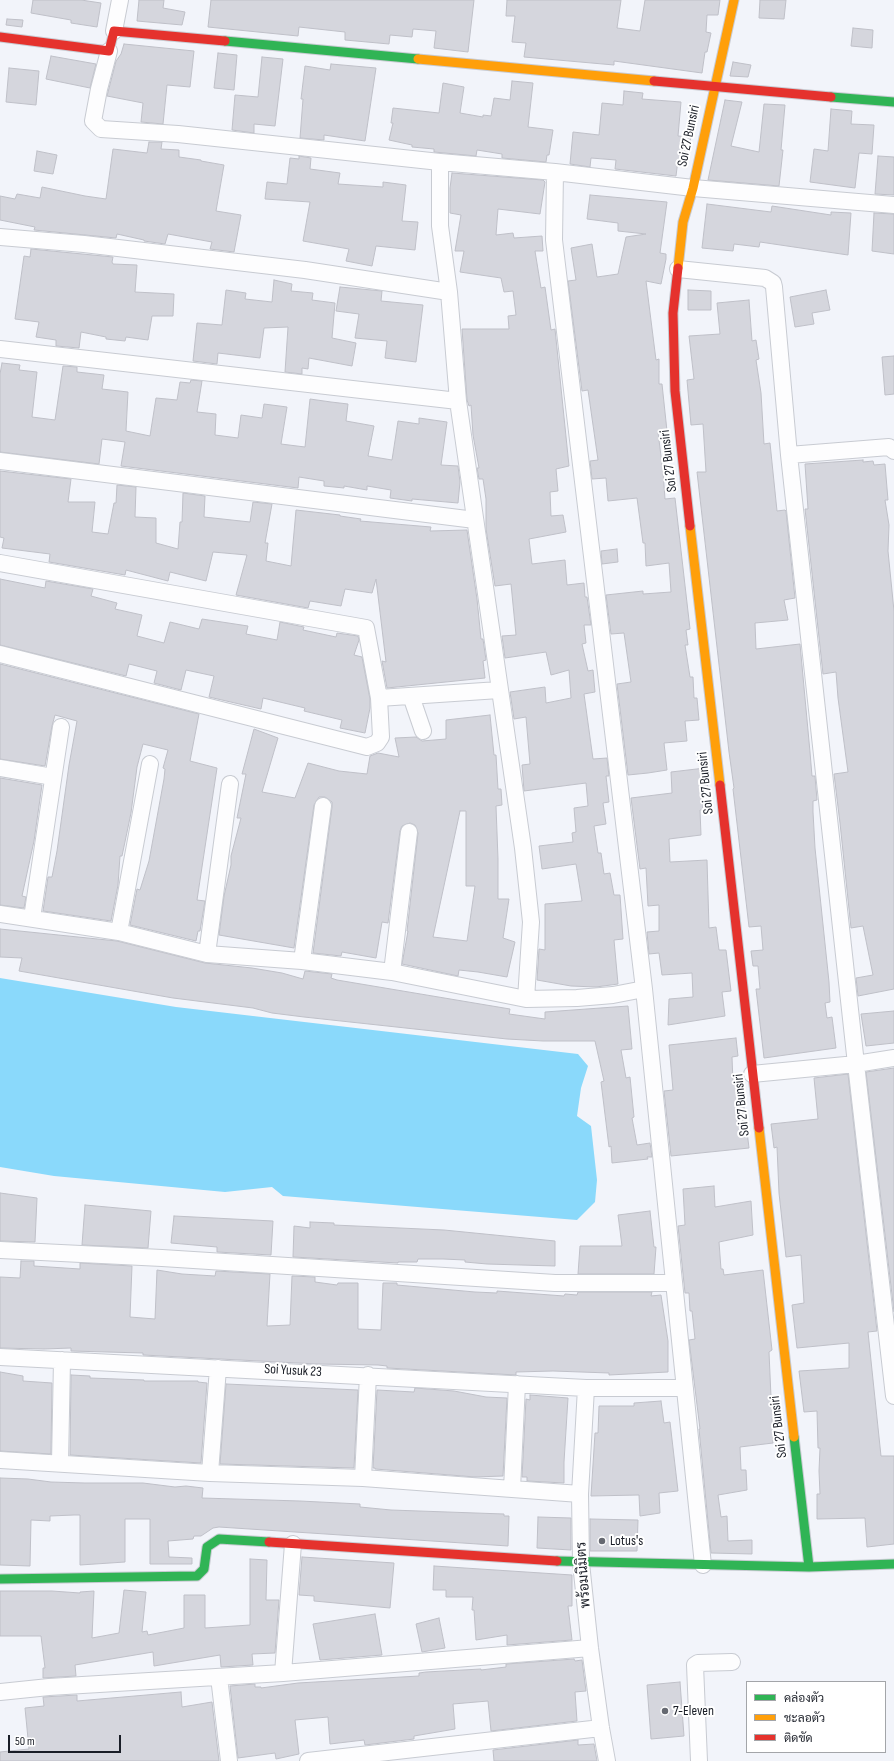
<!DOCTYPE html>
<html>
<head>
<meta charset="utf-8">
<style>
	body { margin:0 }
	#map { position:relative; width:894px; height:1761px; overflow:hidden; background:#f2f4fa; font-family:"Sofia Sans Condensed",Sarabun,sans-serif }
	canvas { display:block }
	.legend { position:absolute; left:746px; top:1681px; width:140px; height:72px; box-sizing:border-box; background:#fff; border:1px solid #a3a5a9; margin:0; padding:5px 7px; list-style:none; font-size:12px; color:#1a1e27 }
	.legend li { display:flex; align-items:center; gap:8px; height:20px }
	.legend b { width:20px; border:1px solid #a3a5a9 }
	.scale { position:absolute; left:8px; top:1735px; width:113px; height:18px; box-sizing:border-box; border:2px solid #1a1e27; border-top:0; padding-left:5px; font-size:12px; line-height:14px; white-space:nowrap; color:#1a1e27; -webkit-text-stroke:3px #fff; paint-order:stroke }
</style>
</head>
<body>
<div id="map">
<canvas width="894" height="1761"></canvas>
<ul class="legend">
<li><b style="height:5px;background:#30b455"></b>คล่องตัว</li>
<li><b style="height:5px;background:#ff9f0a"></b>ชะลอตัว</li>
<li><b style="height:5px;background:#e5322d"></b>ติดขัด</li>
</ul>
<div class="scale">50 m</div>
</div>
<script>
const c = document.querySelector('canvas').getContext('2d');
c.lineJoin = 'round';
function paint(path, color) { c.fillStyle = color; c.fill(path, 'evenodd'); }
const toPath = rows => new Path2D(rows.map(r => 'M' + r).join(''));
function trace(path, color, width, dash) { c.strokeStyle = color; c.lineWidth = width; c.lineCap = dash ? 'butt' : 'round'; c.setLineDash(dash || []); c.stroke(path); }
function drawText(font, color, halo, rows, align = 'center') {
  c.font = font + ' "Sofia Sans Condensed",Sarabun,sans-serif'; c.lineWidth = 4; c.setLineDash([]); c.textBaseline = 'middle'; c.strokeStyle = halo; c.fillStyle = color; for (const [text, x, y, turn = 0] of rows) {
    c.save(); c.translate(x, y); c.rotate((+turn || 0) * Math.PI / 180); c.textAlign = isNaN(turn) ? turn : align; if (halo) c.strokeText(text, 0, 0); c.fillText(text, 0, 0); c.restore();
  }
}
paint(toPath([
	[0,978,176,1007,578,1054,588,1066,581,1088,577,1116,591,1126,597,1180,595,1202,577,1220,283,1196,272,1187,225,1192,54,1176,0,1167]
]), '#8ad9fb');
const building = toPath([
	[33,0,81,0,101,3,97,27,71,23,71,20,31,13,33,0],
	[139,0,164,0,163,8,185,12,182,25,137,21,139,0],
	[211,0,474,0,468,52,434,48,436,31,413,29,412,37,390,35,389,44,345,40,345,32,299,27,298,36,208,27,211,0],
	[507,0,621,0,617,28,640,31,645,0,720,0,718,15,707,15,706,32,711,33,707,52,705,52,702,73,614,61,614,65,524,57,526,43,512,42,515,16,506,16,507,0],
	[760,0,786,0,784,19,759,18,760,0],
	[7,19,23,20,22,27,6,25,7,19],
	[853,28,873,30,872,48,851,46,853,28],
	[124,44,194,51,190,87,167,85,163,124,141,122,143,103,107,96,116,61,121,54,124,44],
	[218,53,237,55,234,90,214,88,218,53],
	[51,56,96,64,90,88,46,79,51,56],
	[262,57,283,59,275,126,254,124,254,133,232,130,235,95,258,97,262,57],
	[733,62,751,65,748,77,730,76,733,62],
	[331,64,376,68,365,141,324,135,324,140,300,138,303,99,301,99,305,66,330,70,331,64],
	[9,68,39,71,36,105,6,102,9,68],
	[512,81,533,83,528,127,553,130,549,155,547,155,546,162,502,158,502,154,477,150,476,156,434,152,434,149,412,147,412,145,389,140,393,123,391,123,393,108,439,113,443,83,464,87,460,113,483,117,483,115,491,116,494,98,510,100,512,81],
	[624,91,643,93,642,99,681,102,678,136,691,137,686,161,678,160,676,176,615,169,616,160,591,158,590,167,570,164,573,132,599,135,602,103,623,105,624,91],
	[725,100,742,102,731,146,759,152,764,104,785,105,781,150,783,150,779,186,708,180,725,100],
	[831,109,852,111,851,124,874,125,872,154,859,153,855,188,810,182,814,149,828,151,831,109],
	[149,142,162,142,161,149,179,150,179,157,201,160,201,161,224,165,216,211,241,215,234,252,210,249,212,242,168,234,165,244,144,241,144,240,117,234,116,238,34,230,35,227,0,220,0,196,15,199,17,194,40,198,42,187,85,196,106,199,113,149,147,153,149,142],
	[37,151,57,155,53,174,34,171,37,151],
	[299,156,311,158,310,169,340,173,338,184,383,187,383,182,406,185,402,221,418,222,415,250,376,246,372,266,346,261,349,249,303,241,310,202,265,199,267,182,287,184,290,158,299,159,299,156],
	[878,156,894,157,894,195,875,194,878,156],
	[452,173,543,180,545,182,540,214,498,209,496,235,513,233,514,238,542,236,543,251,535,251,541,288,545,287,551,330,555,329,569,466,556,469,558,491,550,492,551,516,563,515,566,532,529,539,532,564,565,560,567,585,584,583,585,597,587,597,591,625,584,625,586,643,582,644,588,671,593,670,595,692,584,694,593,759,607,758,609,776,606,776,609,802,603,803,606,824,594,826,598,853,601,853,604,874,610,873,614,895,620,895,623,939,614,940,618,984,596,987,571,986,537,980,539,949,545,950,545,904,582,901,576,864,542,869,539,846,573,842,572,833,576,832,574,808,588,806,586,783,524,791,522,765,530,764,526,717,514,719,510,692,545,687,546,703,571,698,569,670,551,675,546,652,505,658,502,636,516,635,511,584,495,586,486,529,486,499,483,479,479,479,477,468,479,468,473,435,471,405,469,406,467,400,462,329,509,329,508,316,516,315,513,291,504,292,501,278,460,272,464,251,455,251,461,215,450,213,450,188,452,173],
	[590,195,667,202,660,253,666,254,666,259,661,284,646,281,656,360,659,359,659,384,662,384,667,431,658,432,663,472,665,499,675,498,690,629,686,630,688,645,685,645,690,677,693,677,694,698,697,698,699,720,685,721,687,741,664,743,667,770,648,773,628,775,617,684,631,682,624,633,611,634,606,595,643,591,643,594,671,592,669,563,646,566,645,543,643,543,637,498,608,501,606,478,592,479,590,461,598,460,588,390,582,391,568,281,576,280,571,248,592,244,597,277,618,274,626,237,646,234,618,231,618,223,587,219,590,195],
	[707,204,771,212,772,206,831,215,831,212,851,213,848,255,760,242,759,247,734,244,733,251,702,248,707,204],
	[874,213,894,214,894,254,872,251,874,213],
	[31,249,113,257,112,262,113,264,137,265,135,292,174,294,173,316,152,316,148,340,126,337,125,341,106,339,106,337,81,332,79,348,56,346,56,340,36,337,39,322,15,319,24,256,30,257,31,249],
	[274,280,292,284,291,291,313,293,312,300,335,303,332,338,356,343,352,366,309,358,308,369,302,368,302,374,285,372,288,327,264,328,260,358,218,353,217,364,193,361,197,323,222,325,226,290,246,293,245,299,272,302,274,280],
	[340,287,382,291,381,301,423,305,416,362,385,358,387,341,355,338,359,314,336,311,340,287],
	[688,290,711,291,711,310,688,310,688,290],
	[826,290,830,310,812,313,814,324,795,327,790,297,826,290],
	[749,300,752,341,756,340,759,359,756,360,761,393,764,444,770,443,777,511,785,510,786,511,795,598,784,600,788,620,755,623,756,649,800,644,810,752,812,776,815,776,817,800,813,801,813,812,815,848,829,982,830,1002,825,1003,827,1018,832,1017,836,1048,764,1058,756,989,760,989,758,966,753,966,751,951,763,950,761,926,749,927,733,789,734,788,729,752,697,472,706,472,703,424,691,425,687,380,694,379,689,336,720,334,717,303,749,300],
	[894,356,894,394,885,395,882,357,894,356],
	[2,363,20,365,19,370,37,372,32,417,55,420,63,366,77,367,77,372,104,375,102,389,128,392,126,431,150,436,156,398,177,400,180,382,190,383,191,380,202,381,197,412,216,414,215,435,238,438,241,415,262,418,264,404,287,407,281,444,305,447,310,399,331,402,348,404,346,421,374,426,368,456,392,460,398,421,419,424,419,418,447,422,441,465,458,466,460,482,458,503,412,499,412,501,390,498,391,490,367,486,367,490,344,486,344,488,324,486,324,481,299,477,298,488,121,466,125,442,102,439,99,464,0,452,0,374,2,363],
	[863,460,863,462,873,461,874,465,885,464,888,500,885,500,889,525,888,551,894,611,894,989,858,996,856,978,873,975,863,926,851,928,840,823,834,774,848,772,838,698,836,672,823,674,805,509,808,509,805,464,863,460],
	[0,471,71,479,68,502,95,502,92,532,108,534,114,503,116,503,117,485,136,487,135,517,156,518,156,543,178,549,180,522,182,522,183,493,205,496,204,517,250,522,253,502,272,504,265,543,268,543,266,561,291,566,296,510,340,515,340,516,361,519,360,521,431,527,430,531,467,530,477,599,481,639,483,639,486,660,483,661,485,678,387,688,382,661,386,662,376,579,372,593,345,589,341,606,310,601,308,608,236,595,247,555,213,552,206,581,170,572,168,581,126,570,125,575,49,562,50,554,2,548,4,538,0,537,0,471],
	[617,549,618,562,602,564,601,551,617,549],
	[0,579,45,588,46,581,93,589,91,596,117,603,115,609,142,615,137,636,164,643,170,622,199,629,202,619,248,626,246,634,277,640,280,622,304,627,303,630,336,637,337,633,358,636,359,640,354,655,362,657,370,699,370,708,365,733,340,728,342,720,304,711,305,708,263,698,261,709,209,697,214,676,186,670,181,690,154,683,157,671,129,664,126,676,0,645,0,579],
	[0,664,199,714,190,761,217,768,197,900,205,901,200,931,198,931,196,941,130,925,137,889,140,890,149,861,164,779,165,769,163,768,168,750,143,744,137,767,131,813,122,856,120,856,118,885,111,921,43,911,48,877,52,877,57,851,69,765,77,721,55,715,52,726,45,766,0,759,0,664],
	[490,715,494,755,496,755,498,789,501,789,502,805,496,806,498,859,498,899,509,899,503,938,515,942,507,977,478,972,459,970,458,976,402,964,408,931,407,931,418,833,415,825,410,823,402,826,400,831,388,923,382,922,376,958,342,952,341,956,313,953,332,807,332,802,325,797,319,797,314,805,294,948,219,935,224,896,231,865,231,856,241,818,237,818,246,774,242,774,254,729,278,738,262,792,295,798,308,763,339,771,367,774,370,756,378,753,399,757,395,738,416,737,422,741,446,739,446,720,490,715],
	[460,811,466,811,466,886,475,886,467,941,433,937,460,811],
	[705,768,708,788,701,788,703,810,700,810,701,835,669,839,670,862,707,860,709,928,716,927,719,950,726,950,731,991,722,992,725,1016,668,1025,669,999,693,997,692,973,662,975,659,953,649,954,647,932,659,931,659,905,648,906,646,868,640,869,631,798,672,793,671,772,705,768],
	[0,778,42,785,34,841,22,896,26,897,24,908,0,905,0,778],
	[0,929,117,941,205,963,252,968,282,973,303,979,305,971,332,974,331,978,337,980,510,1009,509,1014,545,1019,545,1012,628,1006,632,1049,621,1050,626,1078,630,1077,634,1117,632,1118,637,1145,650,1143,652,1157,647,1157,648,1159,612,1163,611,1146,609,1147,601,1082,604,1081,595,1041,543,1041,507,1039,304,1017,272,1013,253,1008,173,998,19,971,22,958,0,957,0,929],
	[894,1011,894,1043,866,1046,861,1014,894,1011],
	[736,1038,738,1056,732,1057,733,1083,741,1082,749,1148,671,1156,664,1091,673,1090,669,1045,736,1038],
	[894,1068,894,1312,866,1072,894,1068],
	[848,1074,877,1331,868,1332,881,1456,894,1456,894,1544,867,1547,865,1518,817,1519,817,1494,820,1494,819,1471,820,1448,818,1448,817,1411,804,1412,799,1371,849,1368,849,1343,797,1348,792,1305,804,1303,801,1255,786,1257,779,1193,777,1147,774,1148,771,1124,818,1119,814,1078,848,1074],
	[714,1186,715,1207,751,1201,753,1235,719,1242,721,1269,723,1269,724,1275,763,1270,772,1350,769,1352,771,1397,776,1396,779,1417,772,1418,773,1443,740,1447,741,1470,746,1470,747,1490,718,1495,721,1517,727,1516,728,1541,752,1540,752,1554,711,1553,699,1429,700,1429,689,1340,695,1339,692,1311,690,1311,689,1293,685,1293,678,1226,685,1225,683,1189,714,1186],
	[0,1193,37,1198,35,1242,0,1241,0,1193],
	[85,1205,151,1211,148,1248,82,1245,85,1205],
	[650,1211,654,1247,656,1247,654,1274,578,1274,580,1246,622,1246,618,1215,650,1211],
	[174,1216,273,1221,271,1255,217,1252,217,1247,171,1243,174,1216],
	[310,1222,334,1223,334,1225,444,1230,555,1241,555,1266,487,1264,465,1262,465,1260,443,1259,418,1259,417,1262,398,1262,398,1263,293,1257,294,1226,310,1228,310,1222],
	[21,1261,34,1261,34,1266,80,1269,80,1263,132,1266,130,1317,155,1319,157,1270,182,1274,215,1276,216,1271,270,1274,267,1326,290,1325,292,1276,315,1277,315,1282,337,1285,338,1283,358,1283,358,1329,381,1330,383,1283,397,1283,397,1285,475,1292,497,1293,497,1291,564,1296,565,1294,577,1295,578,1292,652,1292,651,1296,661,1295,668,1341,668,1372,609,1375,609,1373,553,1371,516,1372,516,1375,387,1368,387,1366,378,1365,317,1364,143,1355,143,1353,71,1351,71,1348,44,1349,0,1348,0,1277,20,1278,21,1261],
	[0,1372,23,1376,23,1381,52,1383,51,1454,0,1451,0,1372],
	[71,1375,90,1376,90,1378,144,1380,144,1381,198,1381,198,1382,207,1383,201,1463,70,1455,71,1375],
	[226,1384,358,1390,354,1468,220,1464,226,1384],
	[415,1388,454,1391,486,1397,507,1398,503,1476,475,1477,375,1469,375,1468,373,1468,377,1390,414,1392,415,1388],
	[530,1395,568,1398,564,1462,564,1483,527,1481,527,1477,522,1477,526,1399,530,1400,530,1395],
	[661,1401,664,1423,670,1422,678,1491,659,1493,660,1513,640,1516,639,1495,591,1496,595,1433,598,1433,599,1406,634,1406,634,1403,661,1401],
	[0,1478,28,1479,51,1482,85,1483,143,1483,175,1487,186,1486,203,1488,202,1498,300,1501,360,1504,360,1507,391,1510,504,1514,504,1516,509,1516,508,1546,219,1527,213,1528,201,1536,194,1536,193,1539,168,1541,169,1557,192,1558,192,1564,150,1564,150,1519,125,1519,125,1562,80,1565,80,1515,74,1515,50,1516,50,1521,31,1520,30,1566,0,1565,0,1478],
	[538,1517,571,1518,571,1550,537,1548,538,1517],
	[590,1519,638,1520,637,1551,590,1551,590,1519],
	[302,1557,394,1563,390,1608,314,1601,314,1596,299,1595,302,1557],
	[250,1559,267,1560,266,1600,279,1600,275,1653,252,1654,253,1665,221,1667,220,1655,154,1666,153,1652,75,1665,76,1676,43,1678,43,1668,45,1668,41,1636,0,1636,0,1591,52,1591,80,1593,80,1592,94,1591,92,1638,119,1633,124,1590,146,1592,142,1632,147,1631,148,1635,184,1628,184,1595,205,1595,205,1628,250,1625,250,1559],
	[434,1566,572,1575,572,1606,568,1606,572,1640,507,1645,507,1635,476,1640,474,1610,472,1610,473,1597,446,1597,446,1590,433,1590,434,1566],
	[375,1614,382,1655,320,1660,313,1624,375,1614],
	[439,1618,445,1648,422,1652,416,1624,439,1618],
	[574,1659,575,1661,582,1660,586,1691,575,1692,577,1721,491,1731,488,1701,453,1704,455,1729,414,1736,414,1739,365,1745,364,1740,330,1744,328,1717,295,1720,299,1754,276,1759,275,1753,238,1758,230,1686,255,1684,255,1687,261,1687,261,1688,298,1683,419,1676,419,1673,426,1672,481,1669,481,1670,506,1667,506,1664,574,1659],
	[680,1682,684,1736,651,1739,647,1685,680,1682],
	[181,1692,182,1707,212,1702,219,1761,0,1761,0,1752,29,1749,25,1708,44,1706,43,1697,77,1695,77,1701,181,1692],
	[578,1740,578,1745,594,1744,597,1761,494,1761,493,1750,578,1740]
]);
paint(building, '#d5d6dd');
trace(building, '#bfc0c8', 1);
const street = toPath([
	[114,31,120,0],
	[109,51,99,89,93,121,101,129,178,134,440,162,555,172,693,188,894,205],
	[440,162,440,226,449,292,458,401,523,848,531,922,526,999],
	[555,172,554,240,644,989,703,1565],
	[0,237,84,244,305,270,449,292],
	[678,269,765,278,773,283,774,287,789,455,856,1064,894,1396],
	[0,349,458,401],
	[789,455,889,447,894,451],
	[0,461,475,520],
	[0,563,366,628,379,698,499,690],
	[0,654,367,747,377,743,381,737,379,698],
	[411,696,423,731],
	[0,768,53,777],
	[0,914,119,932,207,954,302,961,392,972,526,999,577,998,613,995,644,989],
	[32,918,61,727],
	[119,932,150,764],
	[207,954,230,784],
	[302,961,323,806],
	[392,972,409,832],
	[752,1074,856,1064,894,1058],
	[0,1250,162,1258,555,1283,673,1283],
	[0,1357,586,1388,685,1388],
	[586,1388,580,1494,581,1563,590,1648,601,1728,607,1761],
	[0,1460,210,1473,363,1478,580,1494],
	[60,1463,62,1360],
	[210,1473,218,1368],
	[363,1478,368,1375],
	[512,1489,517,1384],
	[283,1673,293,1544],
	[219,1677,229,1761],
	[0,1692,49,1687,283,1673,590,1648],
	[308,1761,601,1728],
	[699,1761,695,1665,698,1663,732,1662]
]);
const fast = toPath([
	[225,41,418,59],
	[831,97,894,102],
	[794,1437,809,1567],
	[557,1561,809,1567,894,1564],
	[0,1579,197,1576,204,1569,207,1547,219,1539,269,1542]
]);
const slow = toPath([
	[418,59,654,81],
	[678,268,683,222,693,188,734,0],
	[690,526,720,785],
	[759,1128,794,1437]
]);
const jam = toPath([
	[0,37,109,51,114,31,225,41],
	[654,81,831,97],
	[678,268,673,313,675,391,690,526],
	[720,785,759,1128],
	[269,1542,557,1561]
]);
trace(street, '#c8cbd2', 18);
trace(fast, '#c8cbd2', 11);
trace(slow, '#c8cbd2', 11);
trace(jam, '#c8cbd2', 11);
trace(street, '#fdfdfe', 16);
trace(fast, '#30b455', 9);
trace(slow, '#ff9f0a', 9);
trace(jam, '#e5322d', 9);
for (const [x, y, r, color] of [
	[602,1541,4,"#666971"],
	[665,1711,4,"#666971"]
]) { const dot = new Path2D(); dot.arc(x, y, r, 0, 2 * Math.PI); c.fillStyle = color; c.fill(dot); trace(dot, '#fff', 1.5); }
drawText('14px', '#1a1e27', '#fff', [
	["Soi 27 Bunsiri",689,136,-78],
	["Soi 27 Bunsiri",669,461,-97],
	["Soi 27 Bunsiri",706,783,-96],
	["Soi 27 Bunsiri",742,1105,-96],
	["Soi Yusuk 23",293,1371,3],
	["Soi 27 Bunsiri",779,1427,-97],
	["พร้อมนิมิตร",584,1575,-94]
]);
drawText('14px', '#1a1e27', '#fff', [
	["Lotus's",610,1541],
	["7-Eleven",673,1711]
], 'left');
</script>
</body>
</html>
